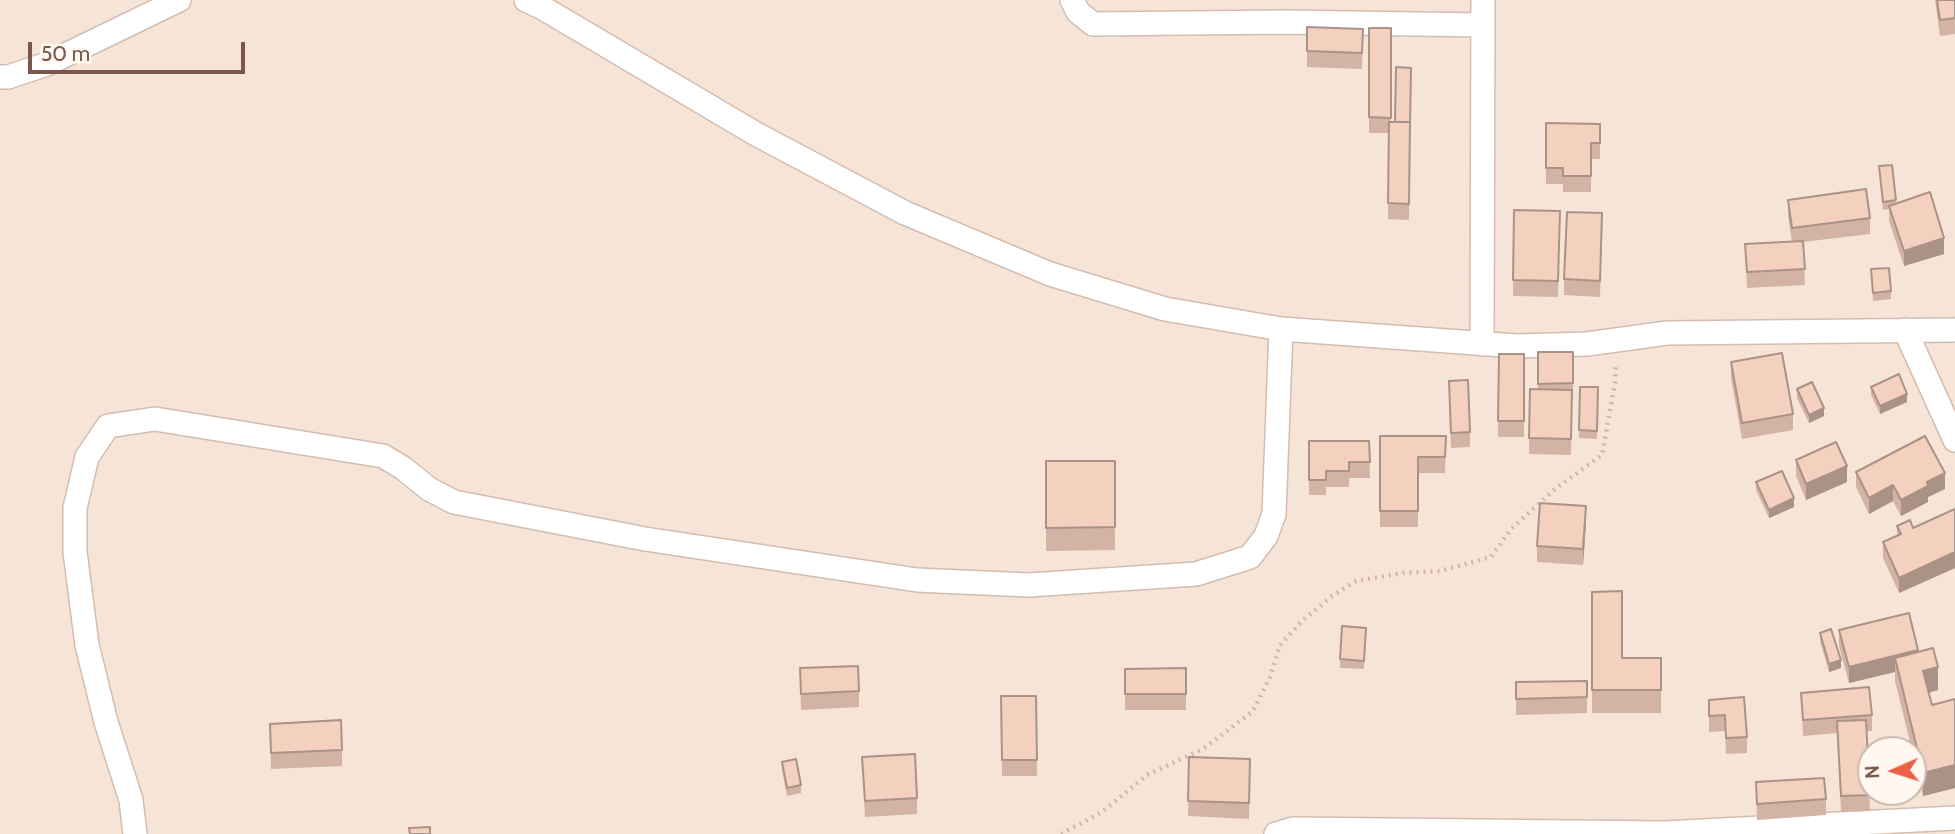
<!DOCTYPE html>
<html>
<head>
<meta charset="utf-8">
<style>
	body { margin:0 }
	#map { position:relative; width:1955px; height:834px; overflow:hidden; background:#fdf4e9; font-family:Cabin,sans-serif }
	canvas { display:block }
	.north { position:absolute; left:1857px; top:736px; width:70px; height:70px; box-sizing:border-box; background:#fff8f0; border:2px solid #cab8ae; border-radius:50%; rotate:267deg; font-size:19px; font-weight:700; line-height:28px; text-align:center; color:#7a574a }
	.north::after { content:''; display:block; margin:auto; width:24px; height:32px; background:#ec6049; clip-path:polygon(50% 0,100% 100%,50% 72%,0 100%) }
	.scale { position:absolute; left:28px; top:42px; width:217px; height:32px; box-sizing:border-box; border:4px solid #7a574a; border-top:0; padding-left:9px; font-size:21px; line-height:24px; white-space:nowrap; color:#7a574a; -webkit-text-stroke:5px #fff8f0; paint-order:stroke }
</style>
</head>
<body>
<div id="map">
<canvas width="1955" height="834"></canvas>
<div class="north">N</div>
<div class="scale">50 m</div>
</div>
<script>
const c = document.querySelector('canvas').getContext('2d');
c.lineJoin = 'round';
function paint(path, color) { c.fillStyle = color; c.fill(path, 'evenodd'); }
const toPath = rows => new Path2D(rows.map(r => 'M' + r).join(''));
function trace(path, color, width, dash) { c.strokeStyle = color; c.lineWidth = width; c.lineCap = dash ? 'butt' : 'round'; c.setLineDash(dash || []); c.stroke(path); }
paint(toPath([
	[0,0,1955,0,1955,834,0,834],
	[1871,750,1913,750,1913,792,1871,792]
]), '#f6e5d7');
const minor = toPath([
	[526,0,543,8,756,134,905,213,1050,274,1165,309,1281,329,1517,346,1587,344,1667,333,1955,330],
	[1072,0,1078,12,1093,24,1285,22,1483,25],
	[0,77,8,77,47,64,179,0],
	[1905,330,1955,440],
	[1482,344,1483,0],
	[135,834,131,800,106,722,87,645,75,552,75,508,87,457,108,426,155,419,383,456,403,468,429,489,454,502,645,539,917,580,1029,585,1196,574,1250,557,1266,536,1274,514,1281,329],
	[1276,834,1293,829,1664,833,1955,818]
]);
trace(minor, '#d3bdb0', 26);
trace(toPath([
	[1061,834,1102,812,1147,775,1203,749,1253,711,1270,677,1280,645,1301,622,1332,596,1356,581,1403,573,1440,571,1491,557,1511,529,1555,489,1602,455,1615,383,1616,365]
]), '#dab3a1', 4.5, [2, 5]);
trace(minor, '#fff', 23);
paint(toPath([
	[1935,0,1955,0,1955,34,1940,36],
	[1307,27,1363,29,1362,69,1307,67],
	[1369,28,1391,28,1391,122,1395,122,1411,68,1409,220,1388,219,1389,133,1369,133],
	[1546,123,1600,124,1600,159,1591,159,1591,192,1563,192,1563,184,1546,184],
	[1892,165,1896,203,1944,254,1904,266,1889,221,1889,209,1883,210,1879,166],
	[1788,200,1870,218,1870,234,1803,242,1805,285,1747,288,1745,244,1792,242,1788,216],
	[1514,210,1560,211,1558,297,1513,296],
	[1602,229,1600,297,1564,295,1564,279],
	[1871,269,1891,291,1891,299,1873,301],
	[1538,352,1573,352,1573,399,1572,399,1571,455,1529,454,1530,389,1538,389],
	[1499,354,1524,354,1524,437,1498,437],
	[1731,362,1793,414,1793,430,1742,439,1731,378],
	[1449,381,1470,432,1470,447,1451,448],
	[1580,387,1598,387,1597,439,1579,438],
	[1871,387,1907,402,1880,414,1871,395],
	[1797,389,1824,416,1809,423,1797,398],
	[1380,436,1446,436,1445,473,1418,473,1418,527,1380,527],
	[1309,441,1369,441,1370,478,1349,478,1349,487,1326,487,1326,495,1309,495],
	[1796,460,1847,482,1806,500,1796,476],
	[1046,461,1115,461,1115,550,1046,551],
	[1856,472,1945,489,1928,497,1928,502,1901,516,1893,501,1869,514,1856,487],
	[1756,482,1794,507,1769,518,1756,490],
	[1955,509,1955,568,1899,593,1883,558,1883,542,1897,536,1897,526,1913,528],
	[1586,522,1583,565,1537,562,1537,546],
	[1592,592,1622,658,1661,658,1661,713,1592,713],
	[1839,630,1918,652,1938,690,1929,693,1932,705,1955,699,1955,788,1923,796,1913,755,1913,750,1912,750,1895,681,1895,672,1849,683,1839,646],
	[1820,633,1841,668,1829,672,1820,641],
	[1366,636,1364,669,1340,668,1340,659],
	[800,668,859,691,859,707,801,710],
	[1186,668,1186,710,1125,710,1125,669],
	[1587,681,1587,713,1516,715,1516,682],
	[1801,693,1872,715,1872,731,1867,731,1870,811,1841,812,1837,733,1803,736],
	[1001,696,1036,696,1037,776,1002,776],
	[1709,700,1747,737,1747,753,1726,754,1725,731,1709,732],
	[270,724,342,750,342,766,271,769],
	[862,757,917,798,917,814,865,817],
	[1189,757,1250,775,1249,819,1188,816],
	[782,762,801,785,801,793,787,796,782,770],
	[1756,782,1826,799,1826,815,1757,820]
]), '#d2b3a4');
paint(toPath([
	[1944,238,1944,254,1904,266,1904,251],
	[1907,394,1907,402,1880,414,1880,406],
	[1824,408,1824,416,1809,423,1809,415],
	[1847,466,1847,482,1806,500,1806,484],
	[1945,473,1945,489,1928,497,1928,502,1901,516,1901,500,1927,482],
	[1893,485,1893,501,1869,514,1869,498],
	[1794,498,1794,507,1769,518,1769,510],
	[1586,506,1586,522,1583,565,1583,549],
	[1955,552,1955,568,1899,593,1899,578],
	[1918,650,1918,666,1895,658,1895,672,1849,683,1849,667],
	[1841,660,1841,668,1829,672,1829,664],
	[1938,667,1938,690,1923,694,1923,671],
	[1955,765,1955,788,1923,796,1923,773]
]), '#ab9286');
const building = toPath([
	[1937,0,1955,0,1955,18,1940,20,1937,0],
	[1307,27,1363,29,1362,53,1307,51,1307,27],
	[1369,28,1391,28,1391,118,1369,117,1369,28],
	[1396,67,1411,68,1410,124,1410,122,1395,122,1396,67],
	[1389,122,1410,122,1409,204,1388,203,1389,122],
	[1546,123,1600,124,1600,143,1591,143,1591,176,1563,176,1563,168,1546,168,1546,123],
	[1892,165,1896,200,1883,202,1879,166,1892,165],
	[1866,189,1870,218,1792,228,1788,200,1866,189],
	[1930,192,1944,238,1904,251,1889,206,1930,192],
	[1514,210,1560,211,1558,281,1513,280,1514,210],
	[1567,212,1602,213,1600,281,1564,279,1567,212],
	[1803,241,1805,269,1747,272,1745,244,1803,241],
	[1889,268,1891,291,1873,293,1871,269,1889,268],
	[1538,352,1573,352,1573,383,1538,384,1538,352],
	[1782,353,1793,414,1742,423,1731,362,1782,353],
	[1499,354,1524,354,1524,421,1498,421,1499,354],
	[1899,374,1907,394,1880,406,1871,387,1899,374],
	[1468,380,1470,432,1451,433,1449,381,1468,380],
	[1812,382,1824,408,1809,415,1797,389,1812,382],
	[1580,387,1598,387,1597,431,1579,430,1580,387],
	[1530,389,1572,390,1571,439,1529,438,1530,389],
	[1380,436,1446,436,1445,457,1418,457,1418,511,1380,511,1380,436],
	[1925,436,1945,473,1927,482,1928,486,1901,500,1893,485,1869,498,1856,472,1925,436],
	[1309,441,1369,441,1370,462,1349,462,1349,471,1326,471,1326,480,1309,480,1309,441],
	[1836,442,1847,466,1806,484,1796,460,1836,442],
	[1046,461,1115,461,1115,527,1046,528,1046,461],
	[1782,471,1794,498,1769,510,1756,482,1782,471],
	[1540,503,1586,506,1583,549,1537,546,1540,503],
	[1955,509,1955,552,1899,578,1883,542,1901,534,1897,526,1910,520,1913,528,1955,509],
	[1622,591,1622,658,1661,658,1661,690,1592,690,1592,592,1622,591],
	[1909,613,1918,650,1849,667,1839,630,1909,613],
	[1342,626,1366,628,1364,661,1340,659,1342,626],
	[1831,629,1841,660,1829,664,1820,633,1831,629],
	[1933,648,1938,667,1923,671,1932,705,1955,699,1955,765,1923,773,1895,658,1933,648],
	[858,666,859,691,801,694,800,668,858,666],
	[1186,668,1186,694,1125,694,1125,669,1186,668],
	[1587,681,1587,697,1516,699,1516,682,1587,681],
	[1869,687,1872,715,1803,720,1801,693,1869,687],
	[1001,696,1036,696,1037,760,1002,760,1001,696],
	[1744,697,1747,737,1726,738,1725,715,1709,716,1709,700,1744,697],
	[341,720,342,750,271,753,270,724,341,720],
	[1866,720,1870,795,1841,796,1837,721,1866,720],
	[915,754,917,798,865,801,862,757,915,754],
	[1189,757,1250,759,1249,803,1188,801,1189,757],
	[796,759,801,785,787,788,782,762,796,759],
	[1824,778,1826,799,1757,804,1756,782,1824,778],
	[430,827,430,834,410,834,409,828,430,827]
]);
paint(building, '#f4d0bf');
trace(building, '#ab9286', 2);
</script>
</body>
</html>
